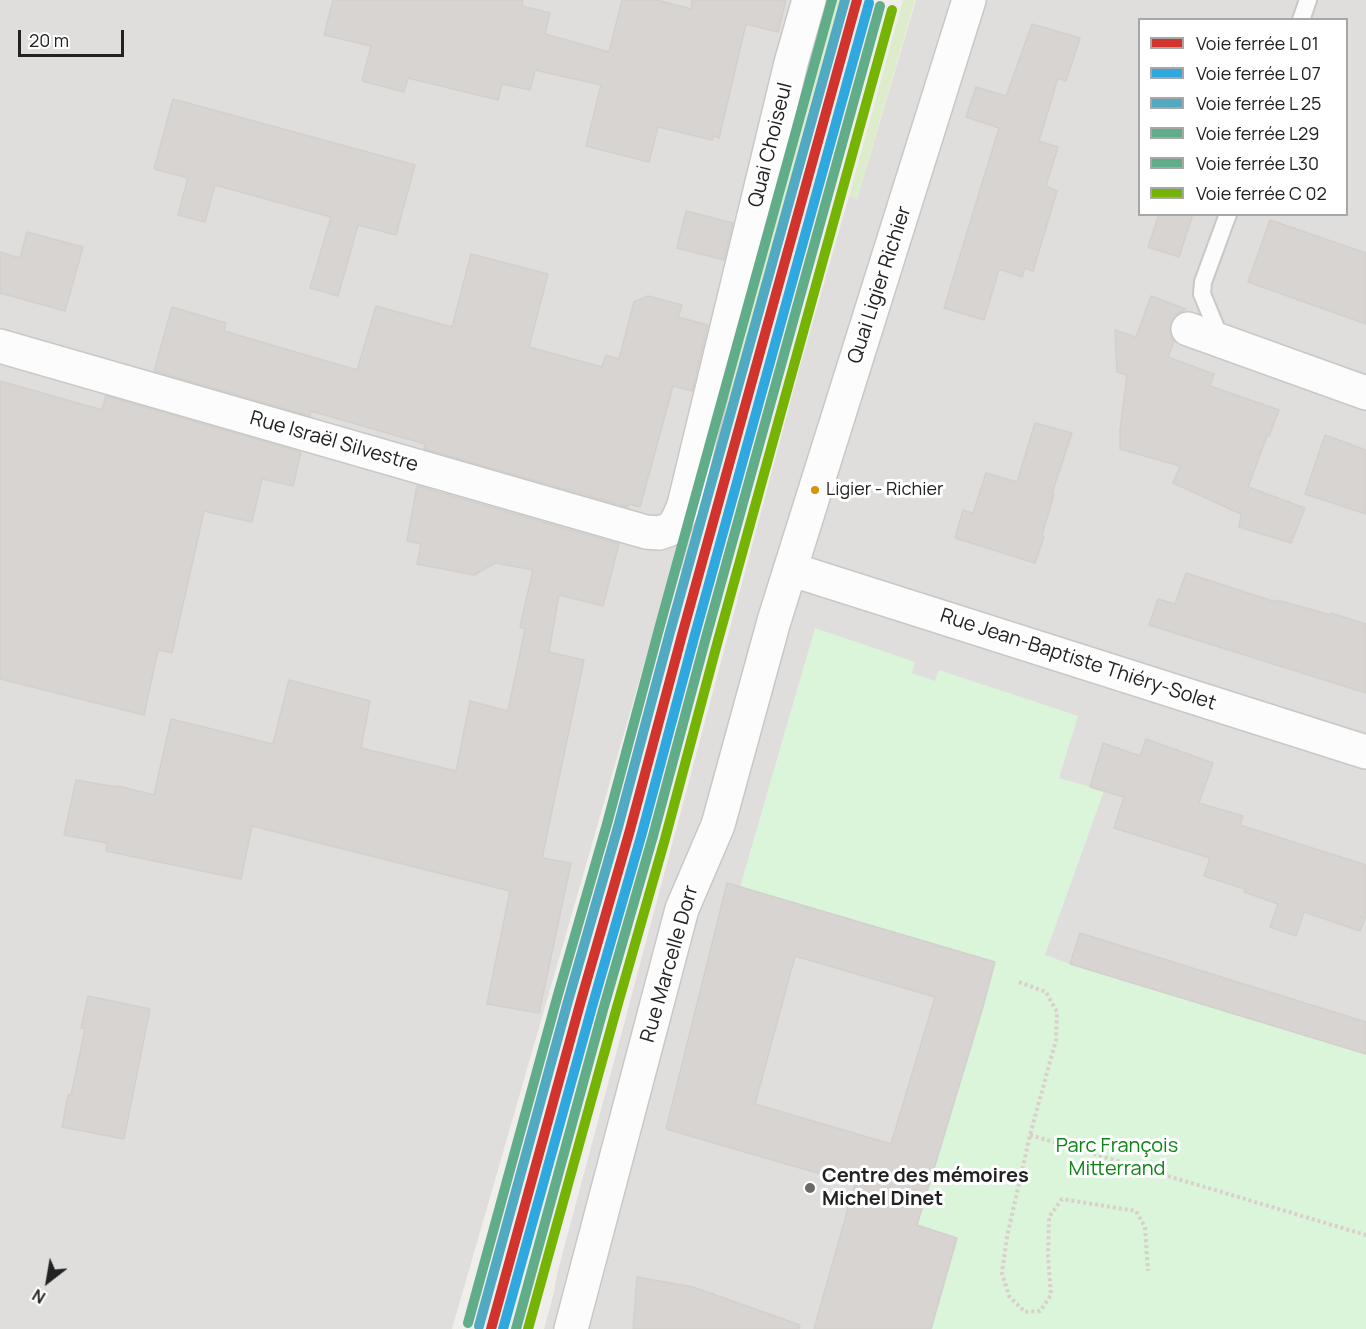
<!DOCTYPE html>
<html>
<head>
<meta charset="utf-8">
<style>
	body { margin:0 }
	#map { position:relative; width:1366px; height:1329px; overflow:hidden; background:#f0eeeb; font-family:Manrope,sans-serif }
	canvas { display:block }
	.legend { position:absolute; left:1138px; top:18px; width:210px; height:198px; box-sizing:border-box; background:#fff; border:2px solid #a7a7a7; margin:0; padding:8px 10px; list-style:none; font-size:18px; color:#222 }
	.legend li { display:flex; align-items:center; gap:12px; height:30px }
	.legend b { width:30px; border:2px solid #a7a7a7 }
	.north { position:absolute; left:18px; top:1251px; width:60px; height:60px; -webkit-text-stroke:4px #fff; paint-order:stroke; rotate:211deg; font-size:16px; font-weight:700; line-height:24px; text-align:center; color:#222 }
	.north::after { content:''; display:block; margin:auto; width:21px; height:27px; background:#222; clip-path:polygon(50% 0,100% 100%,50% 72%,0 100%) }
	.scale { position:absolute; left:18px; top:30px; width:106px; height:27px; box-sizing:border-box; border:3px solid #222; border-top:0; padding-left:8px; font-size:18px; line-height:21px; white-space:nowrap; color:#222; -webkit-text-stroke:4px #fff; paint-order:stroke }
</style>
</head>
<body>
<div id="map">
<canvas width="1366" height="1329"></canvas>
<ul class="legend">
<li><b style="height:8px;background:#d1342d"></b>Voie ferrée L 01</li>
<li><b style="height:8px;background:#2ea8de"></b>Voie ferrée L 07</li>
<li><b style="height:8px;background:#51a9c2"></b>Voie ferrée L 25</li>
<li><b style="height:8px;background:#61ac89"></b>Voie ferrée L29</li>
<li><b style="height:8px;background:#61ac89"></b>Voie ferrée L30</li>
<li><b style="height:8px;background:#75b304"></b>Voie ferrée C 02</li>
</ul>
<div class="north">N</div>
<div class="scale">20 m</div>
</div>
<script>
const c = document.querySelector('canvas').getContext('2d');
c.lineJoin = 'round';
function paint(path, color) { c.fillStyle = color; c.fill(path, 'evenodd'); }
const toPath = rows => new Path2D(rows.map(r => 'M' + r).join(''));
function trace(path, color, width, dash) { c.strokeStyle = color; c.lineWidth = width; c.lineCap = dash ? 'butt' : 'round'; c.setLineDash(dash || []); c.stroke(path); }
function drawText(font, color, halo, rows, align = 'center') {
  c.font = font + ' Manrope,sans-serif'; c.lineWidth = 6; c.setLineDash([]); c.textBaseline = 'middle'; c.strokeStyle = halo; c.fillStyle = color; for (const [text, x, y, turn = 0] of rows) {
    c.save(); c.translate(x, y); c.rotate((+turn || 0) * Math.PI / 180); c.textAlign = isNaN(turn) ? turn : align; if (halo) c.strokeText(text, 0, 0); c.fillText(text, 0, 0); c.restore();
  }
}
paint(toPath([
	[0,0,820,0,699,506,700,517,686,572,672,567,452,1329,0,1329],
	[916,0,1366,0,1366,1329,544,1329,554,1292,557,1274,799,370,849,196,857,199],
	[1140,20,1346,20,1346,214,1140,214]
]), '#dfdedc');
paint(toPath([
	[820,0,840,0,802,135,700,517,699,506],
	[903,0,915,0,857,199,849,196]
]), '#ddeccb');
paint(toPath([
	[815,628,915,662,912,673,923,677,935,681,939,670,1078,716,1059,778,1104,791,1045,955,1070,964,1366,1054,1366,1329,931,1329,957,1238,917,1225,982,1010,995,962,740,887]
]), '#daf5da');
const building = toPath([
	[333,0,523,0,522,6,550,13,545,34,609,52,622,0,657,0,691,9,692,0,786,0,778,32,746,24,719,138,713,136,712,140,658,127,649,162,586,146,601,85,535,70,530,90,502,84,498,100,408,78,404,92,362,81,371,46,324,35,333,0],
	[1032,24,1080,38,1066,81,1058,78,1039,141,1058,147,1046,186,1057,191,1033,271,1025,268,1022,277,999,269,984,320,944,308,999,128,966,117,976,87,1006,96,1032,24],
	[173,99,415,165,396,235,358,225,338,296,310,288,331,217,215,185,205,222,178,215,188,178,154,169,173,99],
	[686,211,733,223,724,260,677,248,686,211],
	[1159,214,1193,214,1179,257,1148,247,1159,214],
	[1270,220,1366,253,1366,324,1248,282,1270,220],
	[27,232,83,247,65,311,0,293,0,252,20,258,27,232],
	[471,254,548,274,529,347,602,367,606,355,619,359,634,302,648,296,682,305,678,317,708,325,692,391,673,386,640,507,629,504,628,507,424,449,425,444,311,411,310,416,154,371,172,307,226,323,224,331,357,370,376,306,452,327,471,254],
	[1151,296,1186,309,1175,315,1171,322,1170,332,1174,341,1168,357,1214,374,1210,386,1279,410,1269,436,1267,436,1248,487,1305,508,1291,543,1239,527,1241,514,1173,483,1180,466,1120,449,1120,430,1127,375,1117,372,1115,330,1136,337,1151,296],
	[0,381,102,410,106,396,301,452,293,486,262,479,252,522,204,511,172,653,158,650,144,715,0,679,0,381],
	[1035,423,1072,433,1052,493,1054,494,1042,535,1044,537,1035,563,955,538,963,510,973,513,986,473,1017,482,1035,423],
	[1325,435,1366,450,1366,514,1305,494,1325,435],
	[417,486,619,544,603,606,559,595,549,652,584,660,542,858,571,863,539,1013,487,1004,510,891,252,826,241,879,106,851,107,843,64,835,76,780,117,787,118,786,154,795,171,719,273,744,289,680,370,701,361,748,456,771,470,701,508,711,525,629,520,627,533,570,495,563,474,575,417,564,421,544,407,541,417,486],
	[1186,573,1276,602,1277,600,1331,615,1331,613,1366,624,1366,693,1149,625,1158,599,1175,604,1186,573],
	[1146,739,1213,763,1199,803,1243,816,1240,825,1366,865,1366,915,1360,931,1304,912,1296,936,1270,927,1278,904,1244,892,1245,889,1204,876,1210,858,1114,828,1124,797,1090,787,1103,743,1140,756,1146,739],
	[727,883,995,962,982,1010,917,1225,957,1238,931,1329,814,1329,855,1184,666,1129,727,883],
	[795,956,935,997,891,1144,755,1104,795,956],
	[1080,933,1366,1022,1366,1054,1070,964,1080,933],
	[88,996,150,1009,124,1139,62,1127,68,1095,71,1095,85,1029,81,1028,88,996],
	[637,1277,693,1287,800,1325,799,1329,633,1329,637,1277]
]);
paint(building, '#d7d4d2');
trace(building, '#d3d0cc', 1.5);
const lane = toPath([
	[1301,20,1308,0],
	[1221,340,1202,294,1203,282,1228,214]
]);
const street = toPath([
	[1188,329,1366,393],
	[0,346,646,532,659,533,668,530,674,526,679,517,684,505,791,63,809,0],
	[790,569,1366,752],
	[571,1329,682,909,718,825,774,621,969,0]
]);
trace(lane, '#c9c8c7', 20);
trace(street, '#c9c8c7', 36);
trace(toPath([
	[1019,982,1046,992,1057,1012,1056,1040,1030,1135,1007,1237,1002,1273,1009,1296,1025,1312,1040,1311,1051,1295,1048,1257,1049,1217,1062,1199,1136,1211,1145,1227,1148,1271],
	[1030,1135,1366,1235]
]), '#dccecd', 4, [3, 3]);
trace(lane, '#fdfcfc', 16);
trace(street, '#fdfcfc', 33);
trace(toPath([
	[491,1329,580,1004,630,830,682,635,857,0]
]), '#d1342d', 10);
trace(toPath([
	[503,1329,592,1007,642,833,694,638,869,3]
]), '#2ea8de', 10);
trace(toPath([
	[479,1326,568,1001,618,827,670,632,845,0]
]), '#51a9c2', 10);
trace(toPath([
	[516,1329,603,1010,653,836,705,641,880,6]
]), '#61ac89', 10);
trace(toPath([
	[468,1323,557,998,607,824,659,629,832,0]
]), '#61ac89', 10);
trace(toPath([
	[528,1329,615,1014,665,839,717,644,892,10]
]), '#75b304', 10);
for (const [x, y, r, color] of [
	[815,490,5,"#d79205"],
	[810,1188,6,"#6a6968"]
]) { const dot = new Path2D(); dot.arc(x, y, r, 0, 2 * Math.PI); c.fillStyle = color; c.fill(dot); trace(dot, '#fff', 2); }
drawText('18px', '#222', '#fff', [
	["Ligier - Richier",826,490]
], 'left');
drawText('20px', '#222', '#fff', [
	["Quai Choiseul",771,145,-76],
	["Quai Ligier Richier",880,285,-72],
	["Rue Israël Silvestre",334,442,16],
	["Rue Jean-Baptiste Thiéry-Solet",1078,660,18],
	["Rue Marcelle Dorr",670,964,-74]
]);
drawText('20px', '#0c8416', '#fff', [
	["Parc François",1117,1146],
	["Mitterrand",1117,1169]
]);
drawText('bold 20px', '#222', '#fff', [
	["Centre des mémoires",822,1176],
	["Michel Dinet",822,1199]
], 'left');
</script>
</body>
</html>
